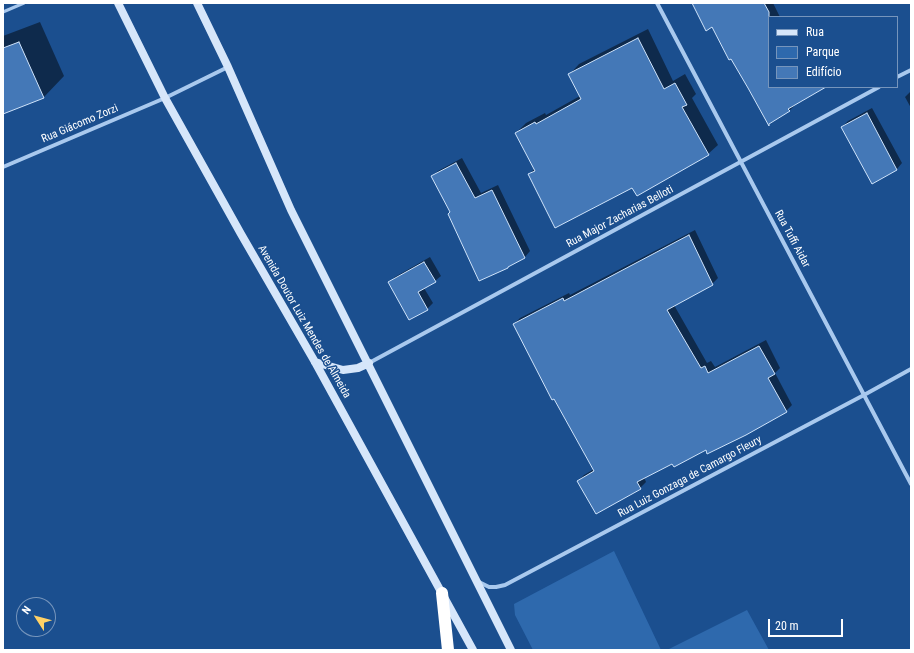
<!DOCTYPE html>
<html>
<head>
<meta charset="utf-8">
<style>
	body { margin:0 }
	#map { position:relative; width:914px; height:653px; overflow:hidden; background:#1b4f8f; font-family:"Roboto Condensed",sans-serif }
	canvas { display:block }
	.frame { position:absolute; inset:0; border:4px solid #fff; pointer-events:none }
	.legend { position:absolute; left:768px; top:16px; width:130px; height:72px; box-sizing:border-box; background:#1b4f8f; border:1px solid #7695bc; margin:0; padding:5px 7px; list-style:none; font-size:12px; color:#fff }
	.legend li { display:flex; align-items:center; gap:8px; height:20px }
	.legend b { width:20px; border:1px solid #7695bc }
	.north { position:absolute; left:16px; top:597px; width:40px; height:40px; box-sizing:border-box; background:#1b4f8f; border:1px solid #7695bc; border-radius:50%; rotate:306deg; font-size:11px; font-weight:700; line-height:16px; text-align:center; color:#fff }
	.north::after { content:''; display:block; margin:auto; width:14px; height:18px; background:#ffd166; clip-path:polygon(50% 0,100% 100%,50% 72%,0 100%) }
	.scale { position:absolute; left:768px; top:619px; width:75px; height:18px; box-sizing:border-box; border:2px solid #fff; border-top:0; padding-left:5px; font-size:12px; line-height:14px; white-space:nowrap; color:#fff; -webkit-text-stroke:3px #1b4f8f; paint-order:stroke }
</style>
</head>
<body>
<div id="map">
<canvas width="914" height="653"></canvas>
<div class="frame"></div>
<ul class="legend">
<li><b style="height:5px;background:#d6e6fa"></b>Rua</li>
<li><b style="height:11px;background:#2e69ad"></b>Parque</li>
<li><b style="height:11px;background:#4478b7"></b>Edifício</li>
</ul>
<div class="north">N</div>
<div class="scale">20 m</div>
</div>
<script>
const c = document.querySelector('canvas').getContext('2d');
c.lineJoin = 'round';
function paint(path, color) { c.fillStyle = color; c.fill(path, 'evenodd'); }
const toPath = rows => new Path2D(rows.map(r => 'M' + r).join(''));
function trace(path, color, width, dash) { c.strokeStyle = color; c.lineWidth = width; c.lineCap = dash ? 'butt' : 'round'; c.setLineDash(dash || []); c.stroke(path); }
function drawText(font, color, halo, rows, align = 'center') {
  c.font = font + ' "Roboto Condensed",sans-serif'; c.lineWidth = 3; c.setLineDash([]); c.textBaseline = 'middle'; c.strokeStyle = halo; c.fillStyle = color; for (const [text, x, y, turn = 0] of rows) {
    c.save(); c.translate(x, y); c.rotate((+turn || 0) * Math.PI / 180); c.textAlign = isNaN(turn) ? turn : align; if (halo) c.strokeText(text, 0, 0); c.fillText(text, 0, 0); c.restore();
  }
}
paint(toPath([
	[614,551,661,650,533,650,515,615,514,604],
	[747,610,769,650,667,650]
]), '#2e69ad');
paint(toPath([
	[692,3,773,3,780,17,769,17,769,87,815,87,794,104,795,105,789,111],
	[40,22,64,76,44,97,3,113,3,36],
	[648,29,673,81,685,74,696,94,692,98,718,145,708,154,633,186,529,175,535,168,516,133,526,123,545,113,546,115,580,96,570,74,579,64],
	[911,91,911,108,905,97],
	[872,108,902,163,897,169,873,182,842,127,848,121],
	[462,158,481,193,498,185,530,251,525,257,511,264,451,212,433,177,438,171],
	[695,230,718,278,712,284,674,305,707,363,711,361,715,367,766,340,780,368,775,373,792,405,786,411,644,477,646,482,640,488,578,481,584,475,594,469,514,324,520,318,569,293,570,295],
	[430,257,441,276,435,281,424,288,433,303,427,309,389,283,395,277]
]), '#0007');
const building = toPath([
	[692,3,764,3,769,12,769,87,826,87,788,109,790,111,769,124,769,126,748,88,731,59,729,60,712,27,706,31,692,3],
	[638,38,664,89,675,83,687,105,682,107,709,155,637,196,632,188,555,228,528,174,535,171,515,133,535,122,536,124,581,99,568,74,638,38],
	[19,42,44,98,3,114,3,48,19,42],
	[867,113,897,170,872,184,841,127,867,113],
	[456,163,475,198,492,190,525,258,508,267,508,268,479,281,448,214,450,212,431,176,456,163],
	[689,235,713,285,667,310,701,368,705,366,708,373,759,346,775,374,768,378,787,412,746,435,707,454,706,450,674,467,672,464,637,482,641,489,596,514,577,481,594,471,554,399,552,400,513,324,563,298,564,301,689,235],
	[424,262,436,282,418,292,428,310,409,320,388,282,424,262]
]);
paint(building, '#4478b7');
trace(building, '#cfe3fa', 1);
trace(toPath([
	[3,12,24,3]
]), '#a9c9ee', 3);
trace(toPath([
	[657,3,911,484],
	[897,77,911,70],
	[3,167,165,98,228,67],
	[369,363,879,87],
	[479,582,489,587,496,587,505,585,864,395,911,369]
]), '#a9c9ee', 4);
trace(toPath([
	[118,3,165,98,241,234,315,362,473,650],
	[197,3,228,67,291,210,511,650],
	[315,362,343,370,358,368,369,363]
]), '#d6e6fa', 8);
trace(toPath([
	[442,593,448,650]
]), '#fff', 12);
drawText('11px', '#fff', '#1b4f8f', [
	["Rua Giácomo Zorzi",80,124,-23],
	["Rua Major Zacharias Belloti",620,217,-28],
	["Rua Tuffi Aidar",792,239,62],
	["Avenida Doutor Luiz Mendes de Almeida",304,322,60],
	["Rua Luiz Gonzaga de Camargo Fleury",690,477,-28]
]);
</script>
</body>
</html>
